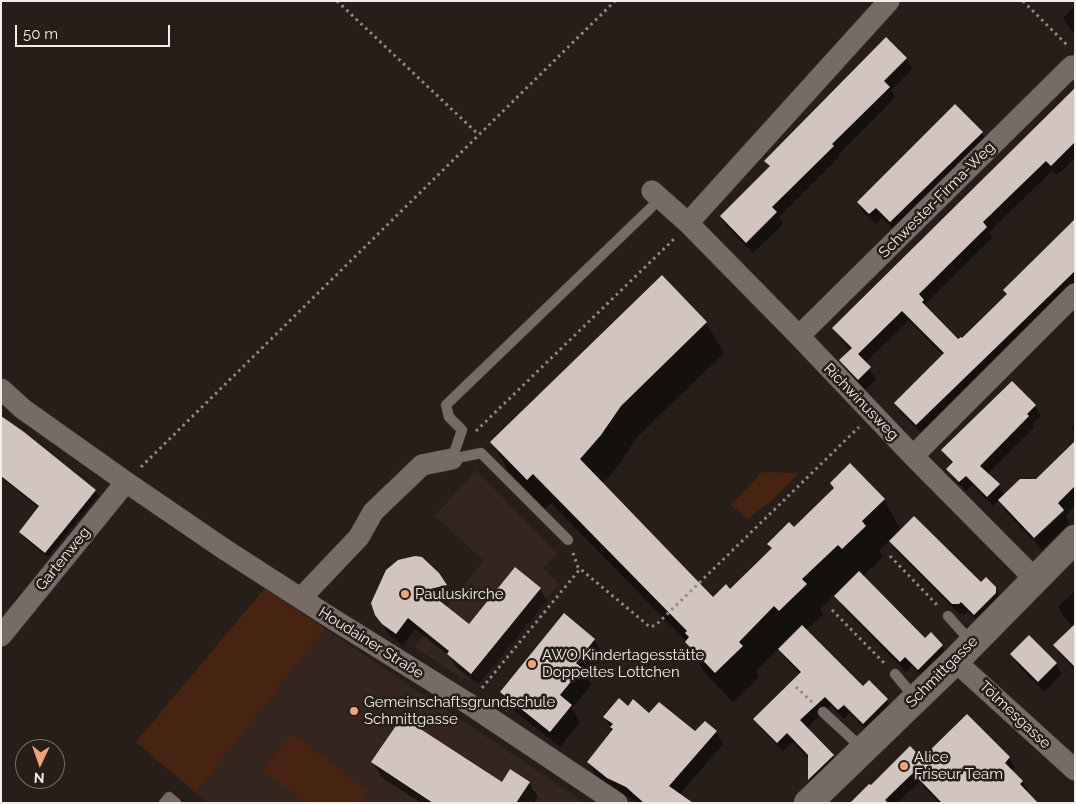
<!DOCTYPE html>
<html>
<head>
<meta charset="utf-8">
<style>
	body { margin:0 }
	#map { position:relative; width:1076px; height:804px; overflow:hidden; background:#271e1a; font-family:Raleway,sans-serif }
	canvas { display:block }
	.frame { position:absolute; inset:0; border:2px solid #f3edea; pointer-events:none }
	.north { position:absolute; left:15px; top:739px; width:50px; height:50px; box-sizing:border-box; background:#271e1a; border:1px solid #79716d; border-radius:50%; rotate:183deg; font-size:14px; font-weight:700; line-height:20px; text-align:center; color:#f3edea }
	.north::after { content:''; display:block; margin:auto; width:18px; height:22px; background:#f0a27a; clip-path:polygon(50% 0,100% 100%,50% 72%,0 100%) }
	.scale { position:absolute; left:15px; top:25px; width:155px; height:22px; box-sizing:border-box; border:2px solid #f3edea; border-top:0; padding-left:6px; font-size:15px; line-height:18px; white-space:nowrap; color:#f3edea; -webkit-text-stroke:4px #271e1a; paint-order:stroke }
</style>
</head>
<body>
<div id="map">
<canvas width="1076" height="804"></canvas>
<div class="frame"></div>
<div class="north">N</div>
<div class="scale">50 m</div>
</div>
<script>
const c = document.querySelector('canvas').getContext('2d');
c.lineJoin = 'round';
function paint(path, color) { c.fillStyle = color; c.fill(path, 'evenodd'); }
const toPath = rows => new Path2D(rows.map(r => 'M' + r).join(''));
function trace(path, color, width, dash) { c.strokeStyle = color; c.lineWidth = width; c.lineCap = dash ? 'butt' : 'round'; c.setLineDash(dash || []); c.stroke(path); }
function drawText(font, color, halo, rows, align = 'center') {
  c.font = font + ' Raleway,sans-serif'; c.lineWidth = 5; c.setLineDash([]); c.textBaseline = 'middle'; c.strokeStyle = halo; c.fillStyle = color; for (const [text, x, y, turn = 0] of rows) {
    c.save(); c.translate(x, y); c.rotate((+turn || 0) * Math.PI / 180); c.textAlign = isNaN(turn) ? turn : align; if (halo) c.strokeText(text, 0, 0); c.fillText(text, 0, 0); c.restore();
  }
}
paint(toPath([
	[476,470,557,554,543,568,559,584,478,686,465,677,463,679,414,647,484,561,435,516],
	[325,629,585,803,208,803,196,793]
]), '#34261e');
paint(toPath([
	[762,472,799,473,771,501,747,519,731,505],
	[265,588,325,629,196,793,136,742],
	[292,733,367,791,358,803,306,803,263,770]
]), '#472411');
paint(toPath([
	[1075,6,1075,35,1063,18],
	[906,59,912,69,891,90,895,98,838,155,839,157,779,217,783,224,753,253,727,227,721,216,770,168,766,161],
	[1075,94,1075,158,1057,175,1052,171,989,232,992,238,925,304,929,311,958,341,962,340,1008,295,1005,290,1075,219,1075,286,923,435,902,414,896,403,943,355,909,320,865,363,876,379,865,390,847,371,841,360,851,350,840,338,834,328],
	[982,133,988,143,896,232,882,218,876,224,864,213,858,202],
	[662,277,706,323,724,353,638,436,618,466,602,484,713,598,730,591,772,550,769,544,794,529,834,489,831,483,884,500,901,530,981,584,995,588,1001,598,981,624,968,611,965,614,959,614,897,551,890,540,879,551,883,557,863,576,925,639,931,634,942,646,948,656,925,679,912,666,906,672,842,606,835,594,820,609,823,614,806,630,863,688,869,682,887,700,893,709,869,733,850,713,844,719,831,705,807,728,833,756,838,765,814,788,809,780,809,759,793,742,783,751,760,728,755,719,800,674,785,658,779,648,756,671,759,677,733,702,704,672,686,641,551,503,545,509,509,472,492,442],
	[1035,406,1041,416,1032,424,1034,427,988,474,999,485,1005,495,1037,480,1075,443,1075,506,1066,516,1070,523,1042,550,1033,540,1064,512,1064,508,1032,539,1007,513,999,500,993,506,972,485,966,491,954,479,948,469,952,464,943,451],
	[1,416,95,491,98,496,48,557,23,537,20,532,39,508,2,478,1,479],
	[1075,423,1075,434,1071,427],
	[438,574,452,597,437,600,469,626,540,589,547,600,478,685,455,666,449,656,415,629,403,645,390,636,376,614],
	[1075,591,1075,669,1061,655,1055,645,1073,627,1063,616,1058,607],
	[564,615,594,640,604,656,587,678,591,685,572,708,580,722,560,747,511,708,502,692],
	[1012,654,1056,664,1062,674,1044,692,1018,665],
	[628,707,695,733,716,731,723,744,679,795,685,803,639,803,615,790,595,775,588,762,613,731,605,718],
	[967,716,1009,758,1015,768,1012,771,1022,781,1028,791,1026,792,1037,803,939,803,919,782,897,803,852,803,871,787,922,760],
	[373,762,502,783,529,783,538,797,534,803,421,803,381,777]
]), '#0007');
paint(toPath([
	[886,37,907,58,884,81,890,87,832,144,834,146,772,207,777,212,746,243,720,216,770,166,764,161],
	[1075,88,1075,142,1051,166,1046,161,1018,188,983,222,987,227,919,294,924,300,922,302,958,339,961,337,962,338,1007,294,1003,290,1075,219,1075,271,916,425,894,403,944,353,902,311,858,354,832,328],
	[955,104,983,132,890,222,876,208,869,214,857,202],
	[662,275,707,322,621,406,601,435,580,459,713,597,726,584,730,589,772,548,767,544,789,522,794,527,834,488,830,483,850,463,885,499,862,521,866,526,842,549,838,545,802,579,807,584,779,611,774,606,739,642,743,646,715,673,685,642,689,637,685,633,687,631,533,474,527,480,490,442],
	[852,348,871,367,858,380,839,360],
	[1012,381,1036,405,1027,414,1029,416,980,466,1000,484,987,497,966,476,959,482,946,469,953,462,941,450],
	[1,416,24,432,96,490,45,553,19,532,39,506,1,476],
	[1075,441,1075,486,1058,503,1064,510,1034,538,998,500,1020,479,1036,479],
	[914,516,981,582,986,577,996,587,996,593,974,615,961,602,959,604,952,604,889,541],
	[415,556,422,557,439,573,447,585,426,590,469,624,515,567,541,588,471,674,447,654,449,651,408,618,396,634,382,624,375,615,371,603,386,570,398,560],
	[859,571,925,638,931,632,943,645,918,670,905,657,900,662,834,596],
	[564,613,595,639,576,663,582,668,560,695,572,705,550,732,500,692],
	[1075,624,1075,667,1053,645],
	[802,625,863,686,869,680,888,699,863,724,844,705,838,710,825,697,800,720,834,755,808,780,808,755,787,733,777,743,753,719,801,672,778,649],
	[1029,635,1057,663,1038,682,1010,654],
	[619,698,628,706,633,699,649,713,659,702,695,731,705,721,717,731,669,786,693,803,644,803,626,787,607,778,587,762,613,729,610,727,613,724,603,717],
	[967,714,1010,757,1005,763,1023,781,1020,784,1038,803,942,803,913,773,885,800,888,803,850,803,869,784,871,785,910,746,922,758],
	[402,717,502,782,510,769,530,782,516,803,433,803,371,762]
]), '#d2c5bf');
const lane = toPath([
	[452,459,462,430,449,417,446,405,660,199],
	[452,459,481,453,568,540],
	[948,616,965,635],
	[895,674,915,698],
	[823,712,863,749],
	[164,803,169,797,176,803]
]);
const street = toPath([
	[652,191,688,223,799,336,913,456,1035,579],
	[688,223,889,1],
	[799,336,1072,66,1075,69],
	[1,389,23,409,126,482,224,549,328,616,469,704,617,803],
	[913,456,1075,294],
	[301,598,359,537,373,512,422,465,452,459],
	[1,636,126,482],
	[955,661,1075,770]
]);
const secondary = toPath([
	[808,803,955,661,1075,539]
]);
trace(lane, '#423a37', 11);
trace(street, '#423a37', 22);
trace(secondary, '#423a37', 29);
trace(toPath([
	[337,1,479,135],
	[1023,1,1069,47],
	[476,431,674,239],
	[141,467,615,1],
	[573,553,578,567,650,627,656,625,859,427],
	[890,556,939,607],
	[832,610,886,665],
	[796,687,813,703],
	[482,688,580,569]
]), '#908985', 3, [2.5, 4]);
trace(lane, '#766b65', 10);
trace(street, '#766b65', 21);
trace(secondary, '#766b65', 28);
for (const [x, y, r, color] of [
	[405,594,5,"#f0a27a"],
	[532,664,5,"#f0a27a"],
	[354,711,5,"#f0a27a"],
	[904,766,5,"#f0a27a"]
]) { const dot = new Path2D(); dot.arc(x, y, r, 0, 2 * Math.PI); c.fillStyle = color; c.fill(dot); trace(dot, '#271e1a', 2); }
drawText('15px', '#f3edea', '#271e1a', [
	["Schwester-Firma-Weg",937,200,-45],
	["Richwinusweg",861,402,46],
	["Gartenweg",63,559,-51],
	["Houdainer Straße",371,643,32],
	["Schmittgasse",942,672,-45],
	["Tölmesgasse",1015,715,43]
]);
drawText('15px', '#f3edea', '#271e1a', [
	["Pauluskirche",415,594],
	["AWO Kindertagesstätte",542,655],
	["Doppeltes Lottchen",542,672],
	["Gemeinschaftsgrundschule",364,702],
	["Schmittgasse",364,719],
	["Alice",914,757],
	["Friseur Team",914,774]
], 'left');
</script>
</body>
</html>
